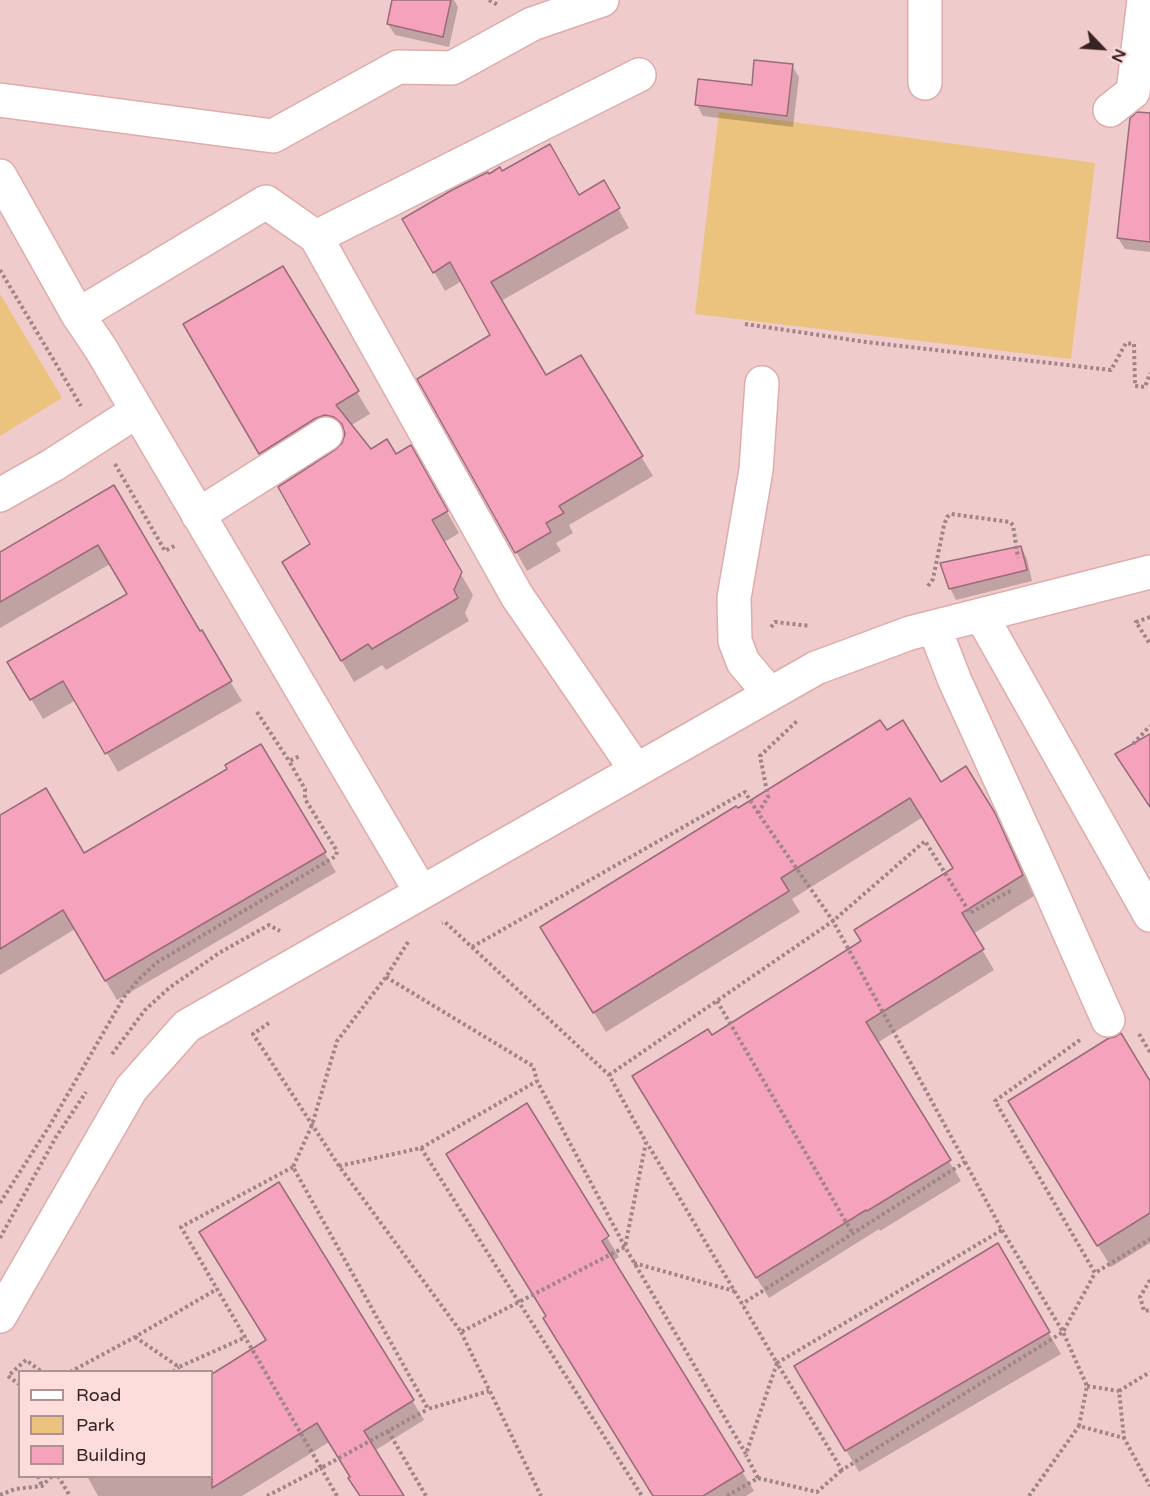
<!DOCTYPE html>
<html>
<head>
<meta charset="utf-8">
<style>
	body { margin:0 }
	#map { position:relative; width:1150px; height:1496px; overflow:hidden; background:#fddcdc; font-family:"Varela Round",sans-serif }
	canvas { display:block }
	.legend { position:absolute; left:18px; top:1370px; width:195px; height:108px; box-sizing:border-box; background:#fddcdc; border:2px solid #ae9292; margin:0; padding:8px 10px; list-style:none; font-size:18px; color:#372324 }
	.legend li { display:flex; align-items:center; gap:12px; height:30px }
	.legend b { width:30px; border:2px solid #ae9292 }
	.north { position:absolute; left:1072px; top:18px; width:60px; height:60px; -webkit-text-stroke:4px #fddcdc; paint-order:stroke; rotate:115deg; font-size:16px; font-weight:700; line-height:24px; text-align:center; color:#372324 }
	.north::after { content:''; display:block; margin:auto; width:21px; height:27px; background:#372324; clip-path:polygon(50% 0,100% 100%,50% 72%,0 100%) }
</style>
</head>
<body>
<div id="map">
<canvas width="1150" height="1496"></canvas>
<ul class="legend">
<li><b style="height:8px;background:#fff"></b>Road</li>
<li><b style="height:16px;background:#ecc27f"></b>Park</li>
<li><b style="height:16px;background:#f5a2bd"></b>Building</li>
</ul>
<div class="north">N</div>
</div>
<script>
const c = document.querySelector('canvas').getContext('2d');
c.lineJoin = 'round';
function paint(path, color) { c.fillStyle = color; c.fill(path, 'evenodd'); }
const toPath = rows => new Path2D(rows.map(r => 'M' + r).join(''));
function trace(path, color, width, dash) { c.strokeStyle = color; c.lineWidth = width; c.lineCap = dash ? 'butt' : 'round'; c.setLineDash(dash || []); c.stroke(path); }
paint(toPath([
	[0,0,1150,0,1150,1496,0,1496],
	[20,1372,212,1372,212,1476,20,1476]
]), '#f0cbcb');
paint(toPath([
	[719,112,1095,163,1071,359,695,314],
	[0,294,62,398,0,436]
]), '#ecc27f');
paint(toPath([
	[394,0,454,0,458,7,449,47,395,35,388,24],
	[792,66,799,77,793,127,703,116,697,105,753,87],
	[1150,137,1150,252,1125,249,1118,238],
	[502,173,579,197,603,182,629,228,501,301,546,378,581,357,653,476,569,525,573,533,556,543,561,551,527,571,419,380,492,335,462,281,445,291,404,219,489,176],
	[185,325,357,392,370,414,350,426,371,451,396,456,410,447,459,533,443,543,473,595,465,613,469,621,386,670,382,665,354,682,284,562,312,545,345,438,338,437,273,475],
	[114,487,200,633,201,633,242,701,118,772,76,700,43,719,9,662,129,595,110,564,0,628,0,553],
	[1021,547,1027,559,1032,581,956,600,950,588],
	[886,732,940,784,994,814,1006,835,1034,896,973,934,994,970,877,1043,961,1181,880,1231,879,1229,769,1298,645,1097,711,1037,863,942,955,869,923,817,792,899,800,912,606,1032,554,948,737,810],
	[261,746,336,872,117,1000,75,929,0,975,0,817,84,855,229,770],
	[1150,1084,1150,1243,1111,1267,1023,1123],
	[527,1106,619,1257,613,1261,754,1491,746,1496,654,1496,547,1317],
	[998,1245,1061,1354,859,1472,796,1366],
	[267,1341,412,1400,424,1420,374,1451,402,1496,361,1496,351,1478,329,1442,242,1496,98,1496,87,1476,212,1476,212,1376]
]), '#0003');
const building = toPath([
	[392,0,451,0,443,37,387,24,392,0],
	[754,60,793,64,787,116,695,105,698,79,752,85,754,60],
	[1137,112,1150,113,1150,242,1117,238,1130,118,1137,112],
	[550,144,579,195,604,180,620,208,491,282,546,375,581,355,643,456,559,506,564,513,546,523,551,532,515,553,417,379,490,335,450,262,433,273,402,219,452,190,488,172,489,174,500,167,502,171,550,144],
	[283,266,359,391,336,405,371,449,387,439,396,454,411,445,448,511,432,520,462,572,454,590,458,598,372,649,368,644,341,661,282,562,310,544,278,487,336,449,342,443,345,434,342,424,334,417,325,415,316,418,259,454,183,324,283,266],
	[114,485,200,631,202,630,232,681,105,754,63,681,30,700,7,662,127,594,98,545,0,602,0,552,114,485],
	[1021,546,1027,570,949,589,940,563,1021,546],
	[880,720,887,730,903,720,941,782,966,766,995,813,1023,875,962,913,984,949,866,1022,951,1160,867,1211,866,1210,756,1278,632,1076,708,1029,712,1035,861,941,854,930,953,868,910,798,781,878,789,891,593,1013,540,927,736,806,738,808,880,720],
	[1150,734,1150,807,1115,754,1150,734],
	[261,744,326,852,105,981,63,910,0,949,0,815,46,788,84,853,227,769,225,765,261,744],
	[1121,1033,1150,1081,1150,1213,1097,1246,1008,1101,1109,1038,1115,1037,1121,1033],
	[527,1103,609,1236,602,1241,744,1471,703,1496,653,1496,543,1318,546,1316,446,1154,527,1103],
	[279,1182,414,1400,364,1431,404,1496,360,1496,348,1478,350,1477,317,1423,212,1488,212,1374,266,1340,199,1232,279,1182],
	[998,1243,1050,1332,845,1451,794,1366,998,1243]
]);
paint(building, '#f5a2bd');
trace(building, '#996c7a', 1.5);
const minor = toPath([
	[925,83,925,0],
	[0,100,273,136,398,67,452,68,532,24,602,0],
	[1110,110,1133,92,1144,0],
	[0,176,78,315,101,349,421,892],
	[316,237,517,596,636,770],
	[78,315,266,202,316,237,639,75],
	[762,383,756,470,734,598,735,641,743,662,770,694],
	[0,495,53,465,137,411],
	[198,515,326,434],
	[981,615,1150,915],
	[934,627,955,681,1043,873,1108,1020],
	[0,1316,131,1089,187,1026,816,668,910,633,1150,572]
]);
trace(minor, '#dfabab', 36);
trace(toPath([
	[489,0,498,5],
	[0,270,81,406],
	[745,324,866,342,1111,370,1126,343,1134,344,1135,386,1145,387,1150,373],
	[115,464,165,551,176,545],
	[928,586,933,579,944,525,947,517,951,514,1010,522,1013,525,1018,558],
	[1150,617,1136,622,1150,644],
	[771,627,775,622,810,626],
	[257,712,289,761,300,756],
	[1133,744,1150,726],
	[758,813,768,797,760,756,798,720],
	[408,942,386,977,337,1041,312,1125,293,1167,428,1409,489,1391],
	[472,947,745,792,758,813,833,921,925,841,970,913,1012,890],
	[386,977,533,1066,537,1081,625,1247,746,1454,777,1363,647,1143],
	[717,1001,853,1234],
	[269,1023,253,1034,339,1166,461,1332,625,1247,646,1142,609,1075,445,922,442,923],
	[1139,1034,1150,1052],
	[1080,1040,995,1101,1095,1273,1150,1239],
	[112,1054,145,1010,169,988,219,953,269,925,280,931],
	[609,1075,833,921,965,1162,742,1304],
	[421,1148,642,1496],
	[965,1162,1002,1230,777,1363,842,1470,1063,1332,1095,1273],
	[339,1166,421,1148,537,1081],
	[293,1167,181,1227,321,1468,428,1409],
	[0,1203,50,1125,124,997,139,979,156,963,336,856,337,851,305,799,305,789,289,761],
	[1002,1230,1063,1332,1087,1386,1079,1426,1124,1438,1150,1486],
	[0,1238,56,1137,86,1092],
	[634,1263,734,1291],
	[1150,1280,1140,1297,1144,1311,1150,1310],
	[461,1332,541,1496],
	[135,1337,179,1367,246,1337],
	[70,1372,135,1337,217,1289],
	[173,1372,179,1367],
	[20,1385,8,1376,26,1360,42,1372],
	[1087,1386,1119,1391,1124,1438],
	[1119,1391,1150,1372],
	[388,1431,426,1496],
	[38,1476,42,1486],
	[58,1476,70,1496],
	[758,1478,817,1492,842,1470],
	[0,1495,15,1489,42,1486,52,1476],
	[267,1496,321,1468,337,1496],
	[727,1496,758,1478,746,1455],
	[1029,1496,1079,1426]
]), '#a08586', 4, [3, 3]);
trace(minor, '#fff', 33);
</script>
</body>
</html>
